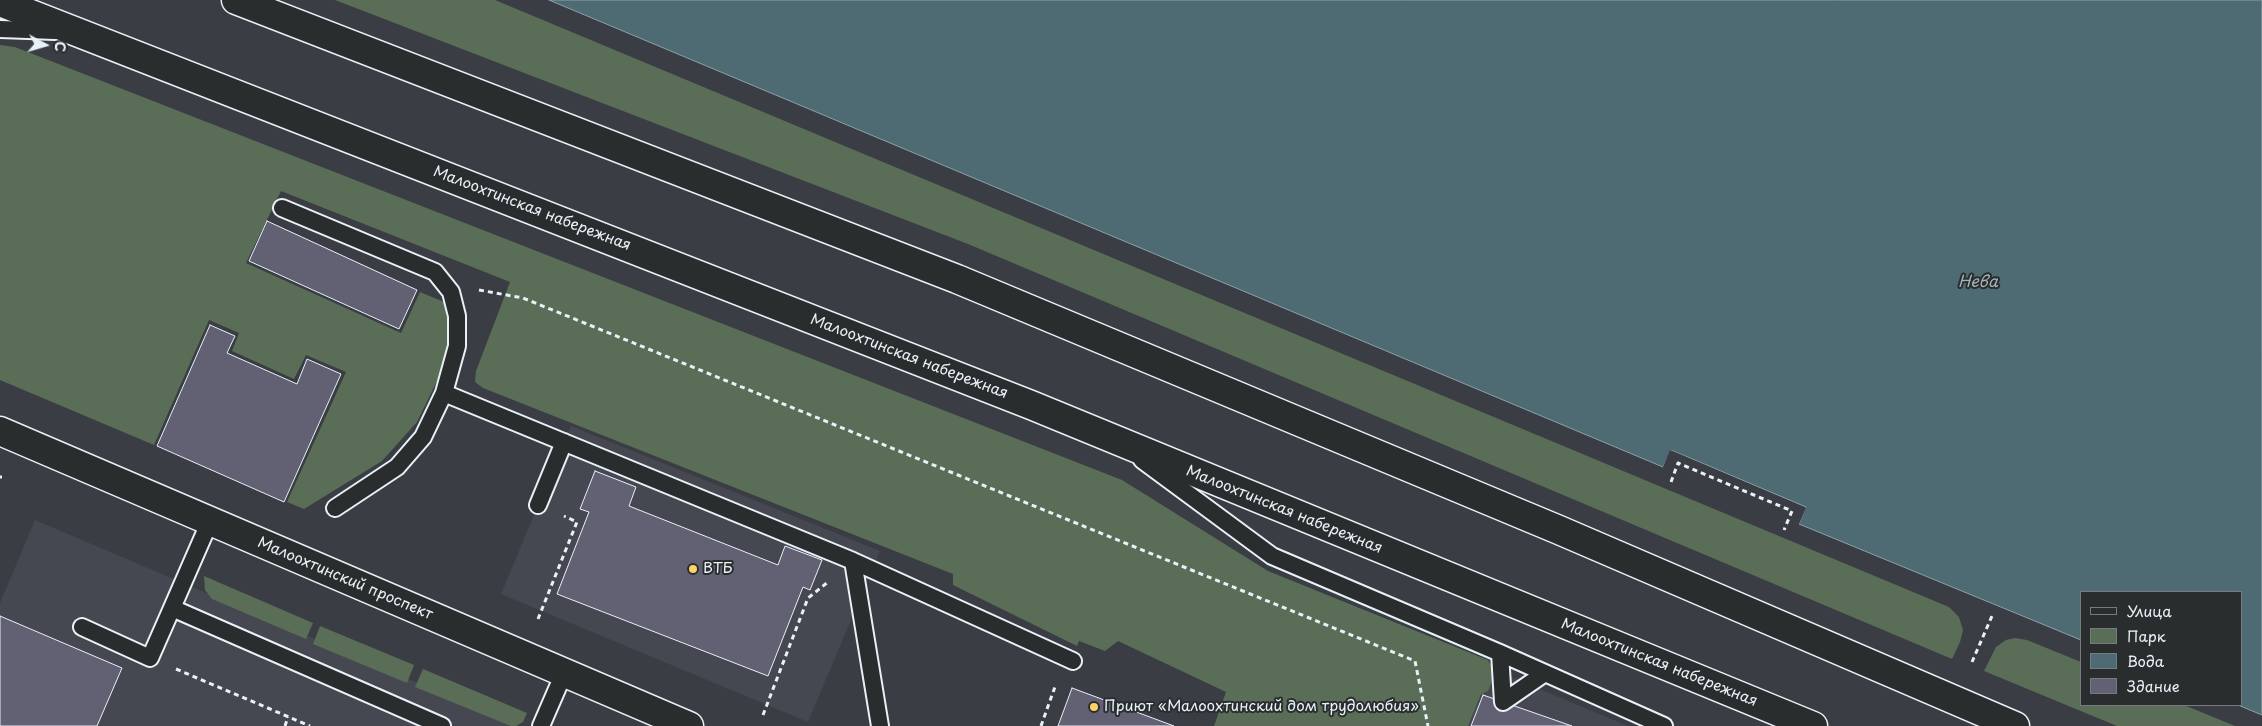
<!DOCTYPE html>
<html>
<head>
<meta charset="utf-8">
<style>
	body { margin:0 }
	#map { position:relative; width:2262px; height:726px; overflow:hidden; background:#3a3d43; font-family:"Playpen Sans",sans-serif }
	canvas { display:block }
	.legend { position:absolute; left:2080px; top:591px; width:162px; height:115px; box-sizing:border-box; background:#2a2d2e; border:1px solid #767b7f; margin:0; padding:6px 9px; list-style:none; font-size:15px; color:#e8f1f8 }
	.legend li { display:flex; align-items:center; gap:10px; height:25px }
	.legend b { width:25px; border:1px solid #767b7f }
	.north { position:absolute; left:20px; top:20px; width:50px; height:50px; -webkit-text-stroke:4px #2a2d2e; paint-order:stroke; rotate:96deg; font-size:14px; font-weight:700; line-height:20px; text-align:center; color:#e8f1f8 }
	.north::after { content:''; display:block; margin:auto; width:18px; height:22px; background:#e8f1f8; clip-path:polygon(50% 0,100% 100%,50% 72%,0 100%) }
</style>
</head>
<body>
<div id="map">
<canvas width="2262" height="726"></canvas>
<ul class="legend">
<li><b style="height:6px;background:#2a2d2e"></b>Улица</li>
<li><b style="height:14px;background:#5a6d57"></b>Парк</li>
<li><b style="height:14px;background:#4e6b73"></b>Вода</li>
<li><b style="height:14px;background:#616173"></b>Здание</li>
</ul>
<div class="north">С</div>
</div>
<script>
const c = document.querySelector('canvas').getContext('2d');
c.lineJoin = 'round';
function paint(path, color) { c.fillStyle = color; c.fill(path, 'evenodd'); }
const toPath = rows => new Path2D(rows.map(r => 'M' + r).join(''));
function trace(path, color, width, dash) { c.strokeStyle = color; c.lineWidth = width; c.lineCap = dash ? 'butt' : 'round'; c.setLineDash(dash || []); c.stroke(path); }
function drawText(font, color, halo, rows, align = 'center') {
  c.font = font + ' "Playpen Sans",sans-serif'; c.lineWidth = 4; c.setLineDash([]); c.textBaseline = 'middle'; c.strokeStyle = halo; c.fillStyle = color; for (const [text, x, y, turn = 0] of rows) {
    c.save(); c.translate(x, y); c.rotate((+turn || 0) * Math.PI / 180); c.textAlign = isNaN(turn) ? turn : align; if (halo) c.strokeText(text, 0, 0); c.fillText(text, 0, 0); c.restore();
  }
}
paint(toPath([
	[571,426,880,551,808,722,501,594],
	[35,520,519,726,0,726,0,603],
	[1485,666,1628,726,1461,726]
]), '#464851');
paint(toPath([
	[335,0,495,0,1949,607,1959,617,1963,630,1960,642,1952,659,968,244],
	[0,45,15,47,1122,480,1268,571,1488,660,1493,668,1493,679,1488,691,1481,694,1468,726,1214,726,1226,692,1118,641,1105,651,1079,641,1077,646,953,585,953,574,483,388,475,382,476,371,510,282,281,191,246,263,401,333,420,292,444,302,451,338,437,381,417,422,382,461,304,509,287,502,346,372,306,355,294,379,232,351,239,333,209,320,154,445,0,380],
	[204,576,313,623,306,639,212,599,205,590],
	[320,626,414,665,407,683,313,644],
	[2015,638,2027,640,2081,662,2081,705,2184,705,2235,726,2117,726,1984,671,1996,647,2006,640],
	[423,669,527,713,523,722,516,726,511,726,415,687]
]), '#5a6d57');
const water = toPath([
	[549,0,2262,0,2262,715,2238,705,2241,705,2241,592,2081,592,2081,640,1799,524,1806,507,1671,450,1663,467,549,0]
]);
paint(water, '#4e6b73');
trace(water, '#8ca1a8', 1);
paint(toPath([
	[1670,450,1806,508,1799,524,1797,523,1803,509,1672,453,1665,468,1663,467]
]), '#3a3d43');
const building = toPath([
	[267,221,417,290,399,329,249,261,267,221],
	[210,325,235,336,227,353,297,384,307,359,341,374,284,502,157,446,210,325],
	[595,471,636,487,629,506,778,565,785,546,822,560,810,590,803,587,768,676,557,594,589,512,580,509,595,471],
	[0,616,122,668,97,726,0,726,0,616],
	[1072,688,1174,726,1058,726,1072,688],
	[1483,695,1572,726,1471,726,1483,695]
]);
paint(building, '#616173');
trace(building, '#e8f1f8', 1);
const lane = toPath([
	[0,29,55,31],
	[282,208,435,272,451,292,457,316,457,346,444,393,423,437,397,467,335,508],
	[444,393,853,561,1073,661],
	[1142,460,1272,556,1500,653,1664,726],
	[538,505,564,442],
	[210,521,172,608,442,726],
	[853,561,880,726],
	[82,627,150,658,172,608],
	[1500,653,1503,702,1545,673],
	[541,726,564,673]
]);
const street = toPath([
	[0,431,689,726]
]);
const primary = toPath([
	[236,0,957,279,1559,530,2015,726],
	[0,2,1031,405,1813,726]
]);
trace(lane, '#e8f1f8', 20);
trace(street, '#e8f1f8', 31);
trace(primary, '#e8f1f8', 31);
trace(toPath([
	[479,290,523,298,1415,661,1428,726],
	[0,477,2,477],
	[1671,482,1678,463,1792,511,1784,530],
	[538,619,577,522,564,516],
	[1972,662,1992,616],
	[176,669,310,726],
	[763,715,808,598,828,582],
	[285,726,288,717],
	[1041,726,1056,684]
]), '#e8f1f8', 3, [5, 4]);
trace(lane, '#2a2d2e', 16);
trace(street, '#2a2d2e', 28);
trace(primary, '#2a2d2e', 28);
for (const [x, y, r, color] of [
	[693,569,5,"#ffd166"],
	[1094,707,5,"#ffd166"]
]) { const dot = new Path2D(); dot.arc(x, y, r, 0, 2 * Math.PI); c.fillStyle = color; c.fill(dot); trace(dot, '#2a2d2e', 2); }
drawText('15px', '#e8f1f8', '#2a2d2e', [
	["Малоохтинская набережная",532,209,21],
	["Малоохтинская набережная",909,357,21],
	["Малоохтинская набережная",1284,510,22],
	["Малоохтинский проспект",345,579,23],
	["Малоохтинская набережная",1659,663,22]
]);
drawText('15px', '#e8f1f8', '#2a2d2e', [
	["ВТБ",703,569],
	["Приют «Малоохтинский дом трудолюбия»",1104,707]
], 'left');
drawText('italic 16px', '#a3b5bc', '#2a2d2e', [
	["Нева",1978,283]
]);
</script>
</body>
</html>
